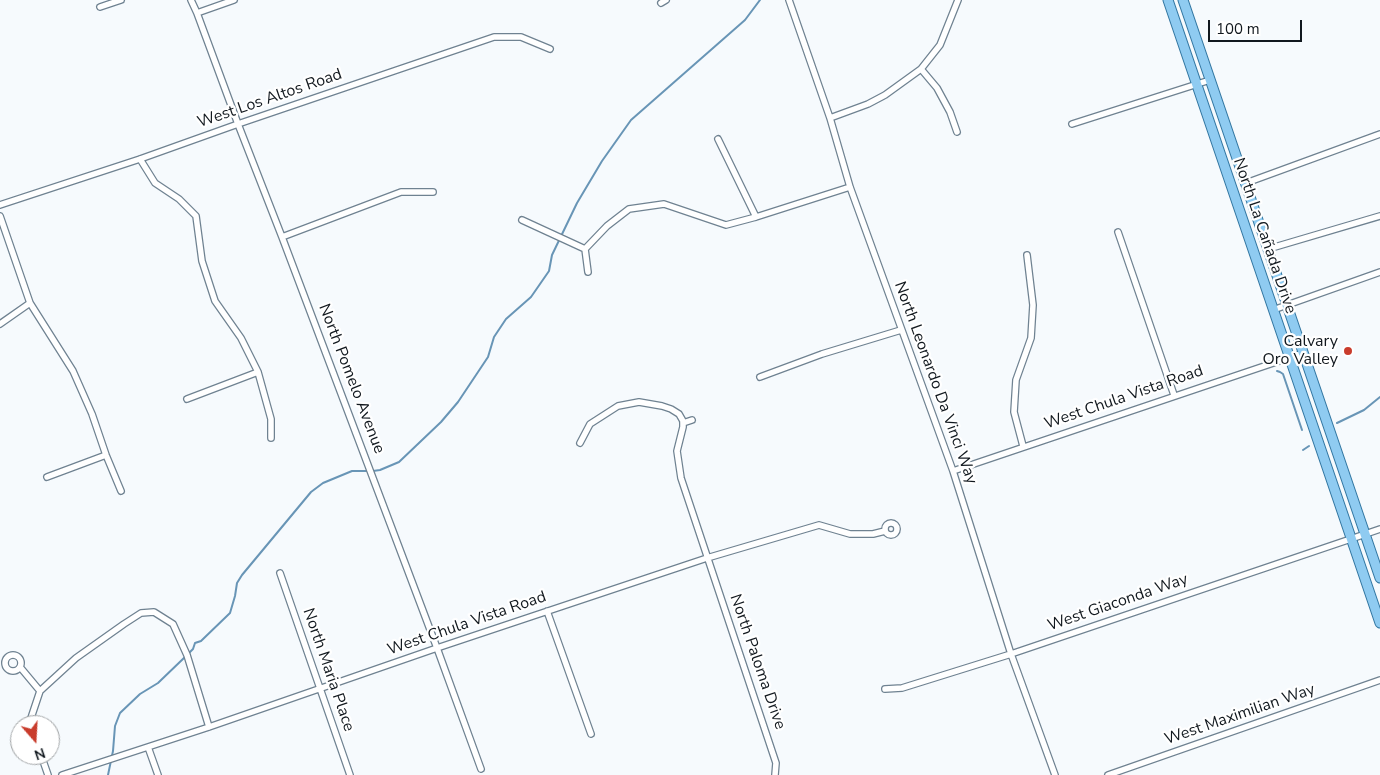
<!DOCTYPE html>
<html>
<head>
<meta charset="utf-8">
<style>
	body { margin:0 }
	#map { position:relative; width:1380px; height:775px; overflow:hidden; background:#f6fafd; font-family:"Nunito Sans",sans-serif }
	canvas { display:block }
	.north { position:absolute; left:10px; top:715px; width:50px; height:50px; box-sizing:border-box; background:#fff; border:1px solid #a0a3a5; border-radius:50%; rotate:161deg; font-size:14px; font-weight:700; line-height:20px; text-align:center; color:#11181e }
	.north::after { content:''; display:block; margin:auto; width:18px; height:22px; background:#c93c2c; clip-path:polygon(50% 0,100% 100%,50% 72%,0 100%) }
	.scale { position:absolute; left:1208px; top:20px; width:94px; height:22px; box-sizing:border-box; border:2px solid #11181e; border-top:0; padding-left:6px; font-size:15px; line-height:18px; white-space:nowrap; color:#11181e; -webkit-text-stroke:4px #fff; paint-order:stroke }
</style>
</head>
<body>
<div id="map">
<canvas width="1380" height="775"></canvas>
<div class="north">N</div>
<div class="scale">100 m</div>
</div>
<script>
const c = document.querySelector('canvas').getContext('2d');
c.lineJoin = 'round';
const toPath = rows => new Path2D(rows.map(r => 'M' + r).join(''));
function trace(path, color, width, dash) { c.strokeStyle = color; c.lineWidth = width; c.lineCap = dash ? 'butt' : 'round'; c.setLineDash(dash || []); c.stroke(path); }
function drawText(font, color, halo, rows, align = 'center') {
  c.font = font + ' "Nunito Sans",sans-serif'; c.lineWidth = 4.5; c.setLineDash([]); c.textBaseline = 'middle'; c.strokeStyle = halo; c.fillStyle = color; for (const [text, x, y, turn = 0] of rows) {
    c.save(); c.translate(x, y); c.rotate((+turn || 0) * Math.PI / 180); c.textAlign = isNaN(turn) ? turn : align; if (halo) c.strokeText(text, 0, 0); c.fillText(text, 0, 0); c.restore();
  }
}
trace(toPath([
	[1277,371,1280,372,1283,374,1302,430],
	[1337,423,1364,410,1380,397],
	[1303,450,1309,446],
	[373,471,380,470,399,462,441,422,458,402,488,357,494,337,506,319,531,297,549,271,552,255,577,203,602,161,631,120,745,20,760,0],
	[188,654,193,649,195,643,201,641,230,613,235,596,237,583,242,575,311,492,323,483,352,471,368,471],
	[108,775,113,751,115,726,120,713,140,694,158,683,185,657]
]), '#6895b6', 2);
const street = toPath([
	[191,0,197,13,238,124,282,237,437,648,481,769],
	[789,0,830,118,850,187,953,471,1011,654,1055,775],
	[661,3,666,0],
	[100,7,121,0],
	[197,13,234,0],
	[921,69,937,88,950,112,957,132],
	[830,118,868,104,885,95,921,69,940,45,958,0],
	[1072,124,1210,80],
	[718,139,756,217],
	[140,159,155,183,179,199,196,216,202,261,215,301,241,338,258,372,271,419,271,438],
	[1246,183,1380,134],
	[0,205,140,159,238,124,494,37,521,37,550,49],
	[0,216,30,303,73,371,92,414,106,455,121,491],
	[522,220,585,249],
	[1118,232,1174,395],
	[282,237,401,192,433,192],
	[1268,249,1380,216],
	[588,272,585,249,607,226,629,209,664,204,726,225,756,217,850,187],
	[1273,310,1380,272],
	[0,324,30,303],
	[760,377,822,354,901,330],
	[187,399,258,372],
	[683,423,692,420],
	[580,443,590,424,618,406,639,402,662,406,671,409,679,414,683,421,683,427,677,451,681,478,776,763,775,775],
	[1023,446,1014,412,1016,380,1031,338,1033,305,1027,255],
	[953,471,1303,353],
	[47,477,106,455],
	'885 529a6 6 0 1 1 12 0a6 6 0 1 1-12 0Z',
	[280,573,350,775],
	[547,611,591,734],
	'5 663a8 8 0 1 1 16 0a8 8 0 1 1-16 0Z',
	[20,667,40,691],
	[885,689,902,688,1011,654,1380,529],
	[32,725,31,718,40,691,76,658,124,624,141,613,154,612,173,624,187,655,209,727],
	[148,747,158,775],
	[41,755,48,775],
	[62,775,209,727,437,648,707,558,819,525,850,534,873,534,885,531],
	[1108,775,1380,680]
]);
const primary = toPath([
	[1168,0,1380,623],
	[1183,0,1380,578]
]);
trace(street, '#6f8291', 8);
trace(primary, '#3276a1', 11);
trace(street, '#fff', 5.5);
trace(primary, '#8fcbf1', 9);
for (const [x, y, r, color] of [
	[1348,351,5,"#c93c2c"]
]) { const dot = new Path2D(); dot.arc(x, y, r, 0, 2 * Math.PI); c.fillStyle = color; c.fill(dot); trace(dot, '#fff', 2); }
drawText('16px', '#11181e', '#fff', [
	["West Los Altos Road",270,99,-19],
	["North La Cañada Drive",1264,236,71],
	["North Pomelo Avenue",351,379,69],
	["North Leonardo Da Vinci Way",935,383,70],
	["West Chula Vista Road",1124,398,-19],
	["West Giaconda Way",1118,603,-19],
	["West Chula Vista Road",467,624,-19],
	["North Paloma Drive",757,662,71],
	["North Maria Place",328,670,71],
	["West Maximilian Way",1240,715,-19]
]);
drawText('16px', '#11181e', '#fff', [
	["Calvary",1338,342],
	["Oro Valley",1338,360]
], 'right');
</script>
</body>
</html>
